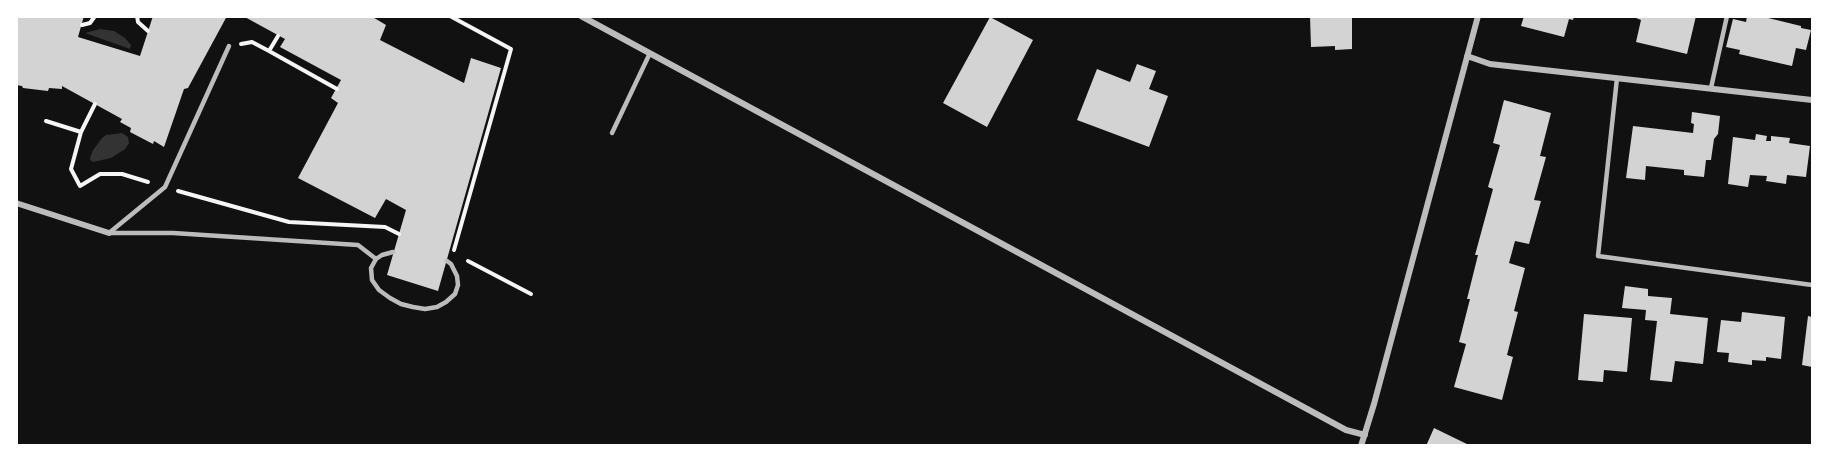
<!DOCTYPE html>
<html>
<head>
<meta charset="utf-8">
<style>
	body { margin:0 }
	#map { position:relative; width:1829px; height:462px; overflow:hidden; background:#111; font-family:"Work Sans",sans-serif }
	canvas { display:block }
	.frame { position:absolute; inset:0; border:18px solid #fff; pointer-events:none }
</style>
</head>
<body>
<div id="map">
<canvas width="1829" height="462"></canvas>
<div class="frame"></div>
</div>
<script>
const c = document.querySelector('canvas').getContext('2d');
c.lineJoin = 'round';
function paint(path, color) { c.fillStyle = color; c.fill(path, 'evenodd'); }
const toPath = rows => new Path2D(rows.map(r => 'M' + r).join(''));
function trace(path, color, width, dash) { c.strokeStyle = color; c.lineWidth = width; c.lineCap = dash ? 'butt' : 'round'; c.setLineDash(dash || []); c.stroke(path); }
paint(toPath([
	[100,29,114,31,125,38,131,45,130,49,85,33],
	[122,133,128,137,129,143,125,149,111,158,93,162,90,160,90,158,93,150,102,138,106,135]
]), '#333');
paint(toPath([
	[16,16,84,16,78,37,140,56,153,16,227,16,188,88,184,89,164,147,154,141,153,144,130,132,131,128,120,122,122,119,62,86,62,89,49,88,48,91,23,88,22,86,16,85],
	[243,16,371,16,386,25,380,40,464,83,471,58,501,68,438,291,387,275,406,210,386,199,375,218,298,178,338,103,331,98,341,80,280,47,285,39],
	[1310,16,1352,16,1352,49,1335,50,1335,46,1311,47],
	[1524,16,1574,16,1573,20,1569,19,1564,37,1521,26],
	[1631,16,1696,16,1687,54,1636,42,1641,20],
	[1747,16,1760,16,1801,26,1801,28,1811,30,1806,50,1796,48,1792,66,1739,54,1740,50,1726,47,1733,19,1746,22],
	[990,17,1033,40,987,127,943,103],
	[1137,64,1156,71,1149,89,1168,96,1149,147,1077,120,1097,69,1130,82],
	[1504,100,1551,113,1540,156,1546,157,1534,200,1541,201,1529,244,1515,241,1509,263,1525,268,1514,311,1518,312,1507,355,1513,357,1502,400,1454,387,1466,344,1459,342,1470,299,1467,299,1478,255,1475,255,1493,189,1488,187,1500,145,1493,143],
	[1692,112,1720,116,1718,134,1714,139,1711,160,1706,160,1704,177,1684,175,1684,170,1646,166,1645,180,1626,178,1633,126,1693,133,1694,124,1691,123],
	[1756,134,1767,136,1766,141,1771,141,1771,136,1790,138,1789,143,1810,146,1806,177,1787,175,1786,184,1766,181,1767,176,1750,175,1748,187,1728,184,1733,137,1755,140],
	[1625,286,1648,289,1648,296,1672,298,1670,314,1708,318,1703,364,1675,361,1672,382,1650,380,1657,321,1645,320,1646,310,1622,308],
	[1742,312,1785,317,1781,359,1766,357,1766,361,1752,360,1752,365,1728,362,1729,353,1717,352,1721,320,1741,322],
	[1584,314,1632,318,1627,372,1604,370,1603,382,1578,380],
	[1808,316,1812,317,1812,367,1802,365],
	[1434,428,1471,446,1426,446]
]), '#d3d3d3');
trace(toPath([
	[137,16,138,22,148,31],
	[450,16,511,49,454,250],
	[82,25,90,23,95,16],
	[278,36,269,51,337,89],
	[241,44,252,42,269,51],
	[95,104,81,132,71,169,80,186,100,174,122,174,148,182],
	[46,121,81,132],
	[178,191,289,222,385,227,399,234],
	[468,261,531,294]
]), '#f5f5f5', 4);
trace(toPath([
	[1617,78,1598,256,1812,285],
	[1711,88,1727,16],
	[612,133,650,53],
	[109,233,173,233,358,245,376,259],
	[109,233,165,187,229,46],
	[393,252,382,255,376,259,371,268,372,280,379,290,390,298,401,304,413,307,425,309,437,307,446,302,455,294,458,285,457,276,451,264,447,261]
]), '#bcbcbc', 4.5);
trace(toPath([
	[581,16,1346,430,1365,435],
	[1467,56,1490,64,1812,100],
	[16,203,109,233],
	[1361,446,1374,404,1478,16]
]), '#bcbcbc', 6);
</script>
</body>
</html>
